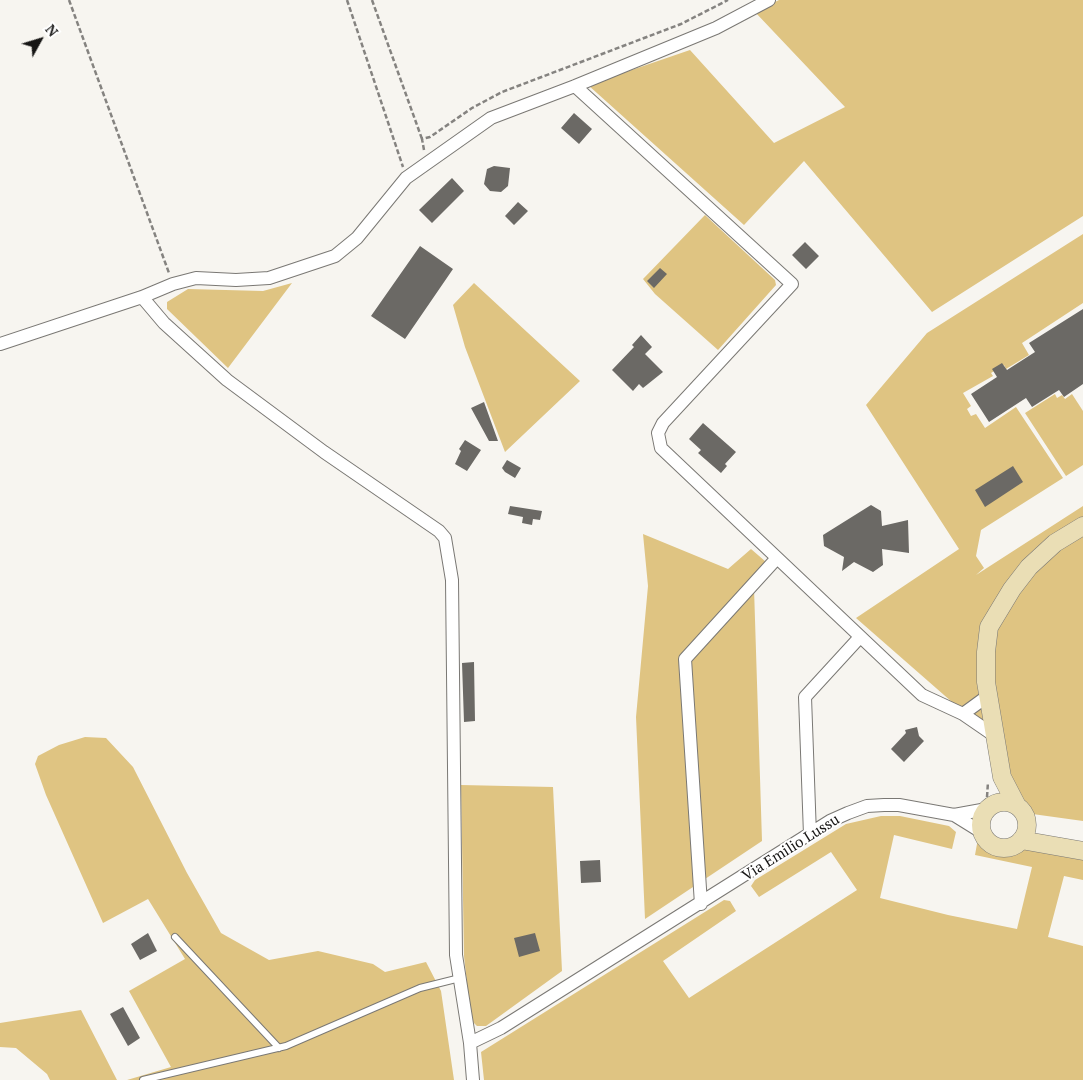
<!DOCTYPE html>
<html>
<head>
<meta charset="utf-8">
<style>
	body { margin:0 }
	#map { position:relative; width:1083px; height:1080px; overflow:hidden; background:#f7f5f0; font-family:"PT Serif",serif }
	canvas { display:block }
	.north { position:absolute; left:15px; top:15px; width:50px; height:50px; -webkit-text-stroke:4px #fff; paint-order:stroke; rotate:51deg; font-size:14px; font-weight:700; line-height:20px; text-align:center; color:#171615 }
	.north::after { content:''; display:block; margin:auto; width:18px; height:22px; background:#171615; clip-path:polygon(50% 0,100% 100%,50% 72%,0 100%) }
</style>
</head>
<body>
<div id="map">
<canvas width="1083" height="1080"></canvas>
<div class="north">N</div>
</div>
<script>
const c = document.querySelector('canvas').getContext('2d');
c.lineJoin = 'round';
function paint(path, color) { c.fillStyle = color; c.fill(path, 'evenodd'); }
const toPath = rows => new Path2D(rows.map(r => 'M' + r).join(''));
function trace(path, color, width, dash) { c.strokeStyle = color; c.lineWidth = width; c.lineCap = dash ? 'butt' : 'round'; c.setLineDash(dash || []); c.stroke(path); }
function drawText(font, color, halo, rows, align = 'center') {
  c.font = font + ' "PT Serif",serif'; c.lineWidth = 4; c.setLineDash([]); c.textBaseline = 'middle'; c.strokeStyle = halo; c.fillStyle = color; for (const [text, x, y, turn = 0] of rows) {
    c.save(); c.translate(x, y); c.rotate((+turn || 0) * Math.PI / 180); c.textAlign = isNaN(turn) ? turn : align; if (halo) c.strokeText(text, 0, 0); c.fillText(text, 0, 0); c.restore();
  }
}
paint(toPath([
	[779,0,1083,0,1083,216,932,312,804,161,744,225,588,85,690,50,774,143,845,107,755,12],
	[705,215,775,280,776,285,718,350,655,294,643,279],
	[1083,234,1083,303,1022,343,1029,355,1006,369,1004,365,991,373,993,376,963,393,971,406,967,409,971,416,976,414,985,428,1016,407,1063,478,981,530,976,556,984,568,976,575,1083,506,1083,821,1018,812,984,730,856,618,959,549,866,405,927,333],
	[292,283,228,368,167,309,167,302,188,289,263,291],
	[474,283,580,381,505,452,465,347,453,305],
	[1055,394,1057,398,1062,395,1065,399,1072,394,1083,411,1083,465,1066,476,1025,413],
	[643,534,728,569,751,549,773,568,754,588,762,841,645,919,636,717,648,586],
	[85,737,106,738,133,767,187,873,221,933,269,960,318,951,373,964,385,972,426,962,441,991,454,1080,127,1080,171,1067,129,991,185,959,148,899,103,923,46,795,35,764,38,756,59,745],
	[461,785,553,787,562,971,486,1026,477,1026,471,1020,464,956],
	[881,816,900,816,949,826,956,832,952,849,894,835,880,898,948,915,1017,929,1032,867,975,855,977,844,982,837,986,836,1083,860,1083,880,1064,876,1048,937,1083,946,1083,1080,484,1080,481,1052,724,900,730,901,736,911,663,961,689,998,857,890,831,852,759,897,751,886,755,880,846,824],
	[81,1010,117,1080,50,1080,47,1074,16,1048,0,1047,0,1023]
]), '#dfc482');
paint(toPath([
	[574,113,592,129,579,144,561,128],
	[494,166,510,168,508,186,501,192,490,191,484,184,487,169],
	[452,178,464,191,432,223,419,210],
	[518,202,528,211,514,225,505,216],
	[805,242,819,256,806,269,792,255],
	[420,246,453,269,405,339,371,316],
	[660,268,667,274,654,288,647,281],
	[1083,309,1083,384,1064,397,1059,390,1032,407,1026,398,989,422,971,394,997,377,992,369,1002,363,1007,370,1035,352,1029,343],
	[641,335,652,347,645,354,663,372,643,388,639,384,633,391,612,370,634,347,632,345],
	[484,402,498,441,489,441,471,408],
	[703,423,736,452,725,464,727,466,721,473,698,453,701,450,689,439],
	[465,440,481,450,467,471,455,464,461,451,459,449],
	[507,460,521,468,515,478,505,472,502,468],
	[1013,466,1023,482,985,507,975,490],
	[871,505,881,511,882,526,908,520,909,553,882,549,883,565,873,572,854,562,842,571,844,557,824,546,823,535],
	[510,506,542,511,540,520,533,519,532,525,522,523,523,517,508,514],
	[474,662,475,721,464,722,462,663],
	[917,727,919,736,924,741,904,762,891,749,906,733,905,730],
	[600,860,601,882,581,883,580,861],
	[148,933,157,951,140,960,131,944],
	[535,933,540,951,519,957,514,938],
	[123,1007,140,1038,128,1046,110,1014]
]), '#6b6965');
const lane = toPath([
	[175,937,279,1048],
	[143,1080,286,1046,420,988,460,978]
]);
const street = toPath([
	[575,86,792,284,663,423,658,433,661,448,922,695,963,714,995,736],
	[142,297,164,323,227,380,324,452,439,531,445,538,452,580,456,955,470,1043,473,1080],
	[0,344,142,297,173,284,196,278,236,280,269,278,335,256,357,238,406,178,491,118,575,86,716,28,769,0],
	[963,714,989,695],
	[954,815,983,833],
	[810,835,805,697,860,637],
	[701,904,685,659,777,558],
	[470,1043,501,1028,830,821,848,813,867,806,884,805,899,805,954,815,987,809]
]);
const secondary = toPath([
	'981 825a23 23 0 1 1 46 0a23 23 0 1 1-46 0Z',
	[1017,806,1002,777,986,682,986,652,989,627,1012,589,1029,567,1055,543,1083,526],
	[1021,840,1083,851]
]);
trace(lane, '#7a7874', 8);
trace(street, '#7a7874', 14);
trace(secondary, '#7a7874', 19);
trace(toPath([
	[69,0,169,273],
	[347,0,403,167],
	[372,0,422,139],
	[424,150,422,139,430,137,472,108,502,92,681,24,728,0],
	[987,797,988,782]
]), '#858380', 2.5, [5, 2.5]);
trace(lane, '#fff', 6);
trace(street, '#fff', 12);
trace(secondary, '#eadeb5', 18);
drawText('15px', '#171615', '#fff', [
	["Via Emilio Lussu",791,848,-32]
]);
</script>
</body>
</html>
